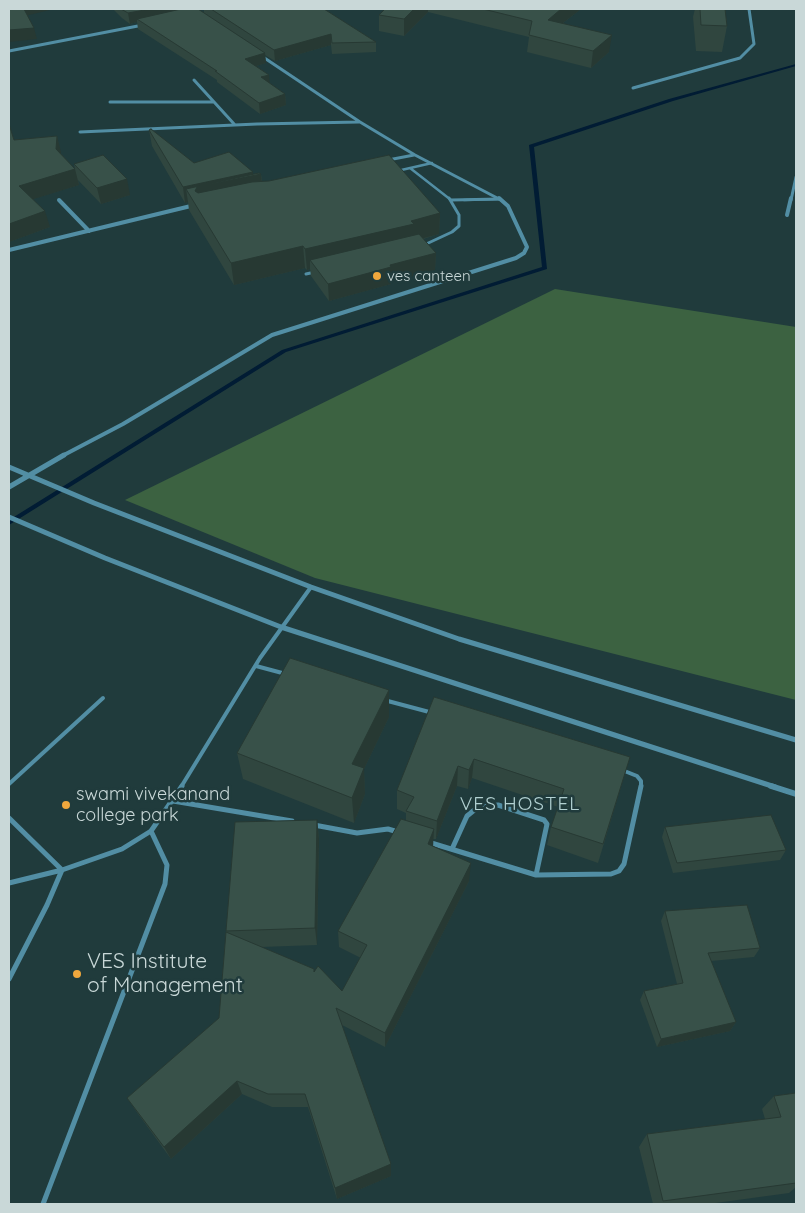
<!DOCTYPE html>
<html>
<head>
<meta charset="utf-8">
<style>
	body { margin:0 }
	#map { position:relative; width:805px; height:1213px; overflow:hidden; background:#203b3c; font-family:Quicksand,sans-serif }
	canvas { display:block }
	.frame { position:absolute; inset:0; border:10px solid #c9d8d8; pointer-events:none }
</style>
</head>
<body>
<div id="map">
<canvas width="805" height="1213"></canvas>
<div class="frame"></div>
</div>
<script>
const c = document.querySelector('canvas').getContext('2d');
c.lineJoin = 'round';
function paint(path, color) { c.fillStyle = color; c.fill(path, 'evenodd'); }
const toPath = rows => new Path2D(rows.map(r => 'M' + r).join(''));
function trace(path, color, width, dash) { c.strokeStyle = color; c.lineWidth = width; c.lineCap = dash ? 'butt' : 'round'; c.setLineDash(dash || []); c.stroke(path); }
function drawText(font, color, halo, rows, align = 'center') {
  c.font = font + ' Quicksand,sans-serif'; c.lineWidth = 5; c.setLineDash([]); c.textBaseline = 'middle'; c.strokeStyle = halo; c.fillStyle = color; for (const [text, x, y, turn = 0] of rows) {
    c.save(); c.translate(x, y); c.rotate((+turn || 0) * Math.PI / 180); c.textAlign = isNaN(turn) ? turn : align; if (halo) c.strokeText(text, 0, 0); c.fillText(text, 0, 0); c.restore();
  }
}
paint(toPath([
	[555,289,796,327,796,700,315,578,125,500]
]), '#3c6241');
paint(toPath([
	[796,64,796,66,673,101,534,147,547,269,286,352,9,525,9,520,282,350,542,267,529,145,669,99,796,64]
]), '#011c34');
trace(toPath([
	[410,168,451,200],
	[397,171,432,163],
	[464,200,500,199]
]), '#528ea4', 2.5);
trace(toPath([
	[451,200,500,199],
	[424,245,452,232,459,226,459,215,449,198],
	[306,274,315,272]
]), '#528ea4', 3);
trace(toPath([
	[256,666,286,674],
	[384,700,433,713],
	[622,770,637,776,641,781,641,787],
	[9,784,103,698],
	[181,787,260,658,311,587]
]), '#528ea4', 4);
trace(toPath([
	[173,801,292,821],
	[9,818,62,870,47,905,9,979],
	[314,825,357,833,388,829,398,832],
	[428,842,536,875,611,874,619,871,624,864,641,786],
	[452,849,467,816,478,807,498,805,544,820,547,824,536,875],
	[9,883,62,870,122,849,151,831,182,786],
	[43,1204,165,884,167,865,151,831]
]), '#528ea4', 5);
trace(toPath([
	[9,51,143,25],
	[260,55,360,122,415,155,501,200],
	[194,80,235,125],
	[633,88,740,58,754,44,749,9],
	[110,102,214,102],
	[80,132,257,124,359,122],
	[388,160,414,155],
	[791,200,796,177]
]), '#528ea4', 3);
trace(toPath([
	[59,200,89,231],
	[787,215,791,198],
	[9,250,195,205],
	[62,456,123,424,272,335,516,258,524,253,527,247,508,206,499,198]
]), '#528ea4', 4);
trace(toPath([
	[9,467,94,503,311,587,459,639,796,740],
	[9,487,64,455],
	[9,517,105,558,281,627,775,787]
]), '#528ea4', 5);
trace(toPath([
	[771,786,796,794]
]), '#528ea4', 6);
paint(toPath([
	[113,9,198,9,204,13,204,9,324,9,376,42,376,52,332,54,331,45,275,61,265,55,266,63,256,66,269,75,269,83,285,94,286,105,260,114,217,82,217,80,138,29,137,22,130,24,122,18],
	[385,9,581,9,563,23,609,52,591,68,527,52,529,37,428,12,404,36,379,31,379,15],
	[695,9,725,9,727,26,722,52,696,51,693,17],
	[9,124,14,140,57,136,61,154,75,169,74,164,130,195,101,204,78,180,79,185,33,199,50,227,9,242],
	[149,130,194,163,253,172,253,174,261,174,262,181,440,213,439,234,423,239,436,253,435,270,391,282,391,284,329,301,311,276,310,269,307,270,305,268,234,285,189,210,188,202,185,203,152,146],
	[389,690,389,717,364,769,365,794,354,823,243,779,237,753],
	[434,697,630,757,598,863,547,845,551,827,558,807,472,778,468,789,457,786,436,839,433,839,433,846,469,881,385,1047,342,1025,391,1176,337,1199,308,1107,272,1107,242,1094,171,1159,136,1111,127,1098,219,1018,226,931,317,820,319,839,317,945,261,947,314,969,314,971,342,991,361,958,339,947,338,931,406,820,406,813,397,809,397,790],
	[665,827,786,850,780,860,673,873,662,837],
	[665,911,760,948,754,957,711,961,736,1022,730,1031,657,1047,640,1000,644,991,677,984,661,921],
	[796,1093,796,1187,789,1193,708,1204,653,1204,639,1147,647,1134,765,1119,762,1109,774,1096]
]), '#30463f');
paint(toPath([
	[23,9,54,9,25,16],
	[150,9,189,9,137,19,137,22,130,24,128,13],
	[414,9,428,9,428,12,404,36,404,19],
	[561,9,581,9,546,36,548,20],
	[34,28,37,39,9,42,9,30],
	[331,34,331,45,275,61,274,50],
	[612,35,609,52,591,68,593,51],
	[265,53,266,63,246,69,245,59],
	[269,75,270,85,261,77],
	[285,94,286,105,260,114,259,103],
	[57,136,61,152,60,165,56,149],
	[75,169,79,185,24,202,19,186],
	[253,172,253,176,261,174,263,195,200,208,186,189,188,202,185,203,183,187],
	[127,179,130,195,101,204,97,188],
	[45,211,50,227,9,242,9,224],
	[440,213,439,234,413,241,310,260,310,269,307,270,305,249],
	[303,246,305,268,234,285,231,263],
	[436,253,435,270,391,282,391,284,329,301,328,284,390,265],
	[389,690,389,717,364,769,365,794,354,823,352,798,352,764],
	[474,759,472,778,468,789,469,770],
	[458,766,457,786,436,839,437,821],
	[317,820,319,839,317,945,315,928],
	[434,829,433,848,428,844],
	[471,863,469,881,385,1047,385,1033],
	[736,1022,730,1031,657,1047,661,1039],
	[237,1081,242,1094,171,1159,164,1147],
	[391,1164,391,1176,337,1199,335,1188]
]), '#273933');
const building = toPath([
	[9,9,24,9,34,28,9,30,9,9],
	[121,9,150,9,128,13,121,9],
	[181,9,198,9,265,53,245,59,269,75,261,77,285,94,259,103,215,71,217,71,137,19,181,9],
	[211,9,324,9,376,42,332,43,331,34,274,50,211,9],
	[385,9,414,9,404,19,379,15,385,9],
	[483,9,561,9,548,20,612,35,593,51,529,35,532,21,483,9],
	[700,9,725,9,727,26,701,25,700,9],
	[9,124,14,140,57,136,56,149,75,169,19,186,45,211,9,224,9,124],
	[151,129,194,163,229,152,253,172,183,187,149,130,151,129],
	[103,155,127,179,97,188,74,164,103,155],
	[389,155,440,213,411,221,414,224,305,249,303,246,231,263,186,189,259,173,261,174,197,187,195,191,198,193,252,182,269,181,389,155],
	[419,234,436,253,390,265,391,267,328,284,310,260,419,234],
	[290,658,389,690,352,764,364,768,352,798,237,753,290,658],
	[434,697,630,757,603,844,551,827,564,789,474,759,469,770,458,766,437,821,406,811,414,797,397,790,434,697],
	[771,815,786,850,677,863,665,827,771,815],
	[401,819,434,829,428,844,471,863,385,1033,336,1008,391,1164,335,1188,305,1094,268,1094,237,1081,164,1147,127,1098,219,1018,226,932,314,969,314,972,318,966,342,991,367,945,338,931,401,819],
	[317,820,315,928,226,931,235,822,317,820],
	[747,905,760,948,708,953,736,1022,661,1039,644,991,683,983,665,911,747,905],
	[796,1093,796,1183,663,1201,647,1134,781,1117,774,1096,796,1093]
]);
paint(building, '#385149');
trace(building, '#273933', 1);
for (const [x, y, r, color] of [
	[377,276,5,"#efa73d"],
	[66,805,5,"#efa73d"],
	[77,974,5,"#efa73d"]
]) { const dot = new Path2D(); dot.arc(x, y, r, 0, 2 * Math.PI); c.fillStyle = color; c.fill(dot); trace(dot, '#203b3c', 2); }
drawText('15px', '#c9d8d8', '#203b3c', [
	["ves canteen",387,276]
], 'left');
drawText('18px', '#c9d8d8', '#203b3c', [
	["swami vivekanand",76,795],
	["college park",76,816]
], 'left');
c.letterSpacing = '1px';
drawText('19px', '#b2d1d2', '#203b3c', [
	["VES HOSTEL",520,804]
]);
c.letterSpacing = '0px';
drawText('21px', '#c9d8d8', '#203b3c', [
	["VES Institute",87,962],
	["of Management",87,986]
], 'left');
</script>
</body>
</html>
